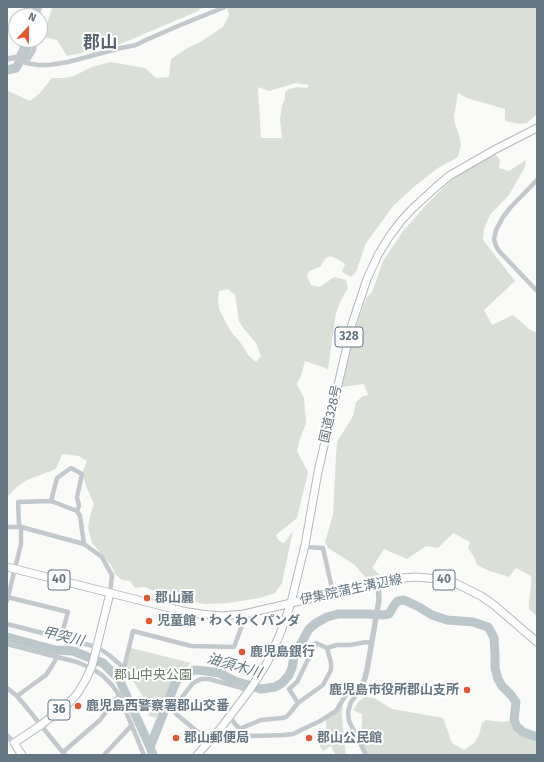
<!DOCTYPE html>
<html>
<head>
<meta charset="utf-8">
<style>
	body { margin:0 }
	#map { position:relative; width:544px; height:762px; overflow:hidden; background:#fafaf8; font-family:"Fira Sans",sans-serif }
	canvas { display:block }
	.frame { position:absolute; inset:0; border:8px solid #657683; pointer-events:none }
	.north { position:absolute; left:8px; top:8px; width:40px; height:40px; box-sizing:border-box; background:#fff; border:1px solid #c1c8cd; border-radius:50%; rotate:22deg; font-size:11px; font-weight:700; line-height:16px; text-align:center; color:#657683 }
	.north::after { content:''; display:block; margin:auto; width:14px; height:18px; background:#e4572e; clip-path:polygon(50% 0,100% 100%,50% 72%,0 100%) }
</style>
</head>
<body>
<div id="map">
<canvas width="544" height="762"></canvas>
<div class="frame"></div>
<div class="north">N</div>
</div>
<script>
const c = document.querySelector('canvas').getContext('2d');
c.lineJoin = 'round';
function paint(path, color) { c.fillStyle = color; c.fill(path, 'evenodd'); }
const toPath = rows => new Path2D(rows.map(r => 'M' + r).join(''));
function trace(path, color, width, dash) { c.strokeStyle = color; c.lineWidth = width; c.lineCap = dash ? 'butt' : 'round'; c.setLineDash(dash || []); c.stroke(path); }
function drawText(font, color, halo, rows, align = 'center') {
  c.font = font + ' "Fira Sans","Noto Sans JP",sans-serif'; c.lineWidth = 4; c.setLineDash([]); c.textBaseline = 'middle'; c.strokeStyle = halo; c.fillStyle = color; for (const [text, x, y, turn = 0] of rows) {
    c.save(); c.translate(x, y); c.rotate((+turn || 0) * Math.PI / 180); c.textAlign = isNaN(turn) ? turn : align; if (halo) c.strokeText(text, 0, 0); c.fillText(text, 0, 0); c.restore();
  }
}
paint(toPath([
	[56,7,203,7,196,12,118,45,67,56,57,40,43,37,52,8],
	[227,7,537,7,537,114,527,123,520,124,505,121,505,109,467,98,458,93,454,116,455,124,459,135,461,145,458,157,438,168,415,186,394,205,366,243,356,272,351,277,342,272,345,264,339,260,330,256,326,258,320,267,309,271,307,276,311,285,320,287,334,277,346,280,348,288,342,298,336,313,328,369,305,361,301,376,297,384,304,398,306,423,300,439,297,451,308,472,297,518,276,535,278,540,284,543,293,531,282,583,275,593,260,598,228,603,204,604,173,598,144,587,135,588,130,581,122,580,116,575,111,565,92,543,88,528,90,516,94,504,86,486,82,473,87,461,79,456,62,454,56,469,27,480,17,487,9,495,7,496,7,92,8,91,30,101,39,94,52,78,64,78,74,76,92,67,110,62,145,68,156,78,169,77,171,59,189,47,199,43,223,27,229,15],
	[296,83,309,85,307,88,298,87,289,89,285,92,285,99,282,106,280,119,282,138,261,138,258,87,269,91],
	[228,289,235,295,239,321,244,329,256,343,261,356,256,362,249,356,240,342,232,333,226,323,219,309,218,299,219,291],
	[494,153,500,160,499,168,509,171,526,160,525,167,509,195,490,215,484,229,483,240,515,281,484,310,492,325,513,315,529,329,537,333,537,616,529,609,529,601,531,587,531,576,516,568,509,577,490,571,477,565,474,557,468,548,470,542,453,533,438,548,426,546,407,559,384,549,372,568,380,575,365,577,355,565,328,548,325,542,333,515,336,456,337,442,353,416,356,402,363,396,368,395,364,384,341,387,355,330,366,298,372,292,383,261,403,231,427,204,451,180],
	[131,648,191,663,176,675,156,718,149,716,146,701,133,681,126,668],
	[365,697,374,698,392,709,443,718,452,743,464,750,474,743,479,735,482,723,486,720,502,722,509,721,513,728,525,737,537,742,537,755,367,755,359,737,362,725,362,714,353,710,359,701],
	[343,702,342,714,343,729,346,755,334,755,335,754,331,746,323,751,318,743,328,736,326,730,326,720]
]), '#dadfd7');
trace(toPath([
	[34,16,37,7],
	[7,70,16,68,27,48,29,40],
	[7,637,55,650,73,651,103,663,119,679,150,747,153,755],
	[150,747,175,684,180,675,195,670,206,671,219,673,235,681,261,689,275,687,282,683,289,675,292,668,294,656,309,629,316,623,327,617,338,614,367,614,383,615,389,614,395,604,398,601,404,600,419,607,432,615,447,620,473,622,488,627,491,632,494,638,495,654,495,668,498,679,502,686,511,695,516,702,514,720,517,727,523,732,537,737]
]), '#bbc7cb', 9);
const primary = toPath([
	[7,567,182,611,201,614,221,616,244,614,378,583,403,578,415,577,439,579,455,583,481,596,494,605,537,642],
	[22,755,14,743,41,725,69,703,77,694,85,681,92,666,110,593]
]);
const trunk = toPath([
	[197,755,220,729,249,691,267,663,280,634,291,603,295,586,305,545,318,472,352,324,367,279,378,255,389,237,401,221,412,209,436,187,449,176,494,150,537,128]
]);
trace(primary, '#b5babe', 9);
trace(trunk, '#b4b9bd', 9);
trace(toPath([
	[37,16,40,7],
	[18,57,26,63,38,65,49,65,68,62,121,48,136,45,146,40,178,26,225,7],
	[26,63,34,50,35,40],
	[537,180,510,208,503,217,496,230,494,239,496,246,499,251,537,291],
	[51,501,57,478,71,468,82,474,77,497,79,506,77,511],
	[7,527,21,527,84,544,102,557,109,570,112,575,110,593],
	[304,547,323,548,333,593],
	[7,597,68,612,61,637],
	[7,601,21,544,21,527,19,524,18,502,51,501,77,511,80,516,84,544],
	[7,624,97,647,109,655,124,668,133,631,191,646,234,647,244,620,244,614],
	[7,644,57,657],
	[7,688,17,696,27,708,65,755],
	[360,690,351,702,348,712,349,721,366,755],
	[17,696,46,675,52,666,57,657,77,662,91,668,102,675,112,685,119,695],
	[298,703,289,689,297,682,316,643,327,648],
	[230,716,235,724,244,733,251,736,284,735,293,734,320,721,336,711,347,693,351,691,360,690],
	[239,729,261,720,282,718,286,717,289,714,298,703,323,685,331,670,331,663,327,648,337,645,350,645,366,642,371,643],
	[209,741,176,714,178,706,183,696,193,683,201,679,209,679,242,688,248,693],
	[63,752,100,720,119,695,144,755],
	[104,755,132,725]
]), '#c3c8cc', 4.5);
trace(toPath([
	[25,16,27,7],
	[7,59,18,57,22,49,23,40],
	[360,690,365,678,367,670,379,600,378,583],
	[7,736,14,743]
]), '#c3c8cc', 5.5);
trace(primary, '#fff', 7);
trace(trunk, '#fff', 7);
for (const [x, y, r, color] of [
	[147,598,4,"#e4572e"],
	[149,621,4,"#e4572e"],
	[242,652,4,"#e4572e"],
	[467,690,4,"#e4572e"],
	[78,706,4,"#e4572e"],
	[176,738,4,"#e4572e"],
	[309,738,4,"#e4572e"]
]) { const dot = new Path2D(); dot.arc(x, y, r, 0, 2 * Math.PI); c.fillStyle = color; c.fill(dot); trace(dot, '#fff', 1.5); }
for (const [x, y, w] of [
	[349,337,28],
	[59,580,22],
	[444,580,22],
	[59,710,22]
]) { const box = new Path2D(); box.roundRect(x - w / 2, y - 10, w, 20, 3); c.fillStyle = '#fff'; c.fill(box); trace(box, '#657683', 1); }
drawText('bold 12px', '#657683', null, [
	["328",349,337],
	["40",59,580],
	["40",444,580],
	["36",59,710]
]);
drawText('13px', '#657683', '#fff', [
	["国道328号",331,414,-77],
	["伊集院蒲生溝辺線",351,590,-12]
]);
drawText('bold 13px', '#657683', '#fff', [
	["郡山麓",155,598],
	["児童館・わくわくパンダ",157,621],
	["鹿児島銀行",250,652],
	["鹿児島市役所郡山支所",459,690,"right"],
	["鹿児島西警察署郡山交番",86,706],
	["郡山郵便局",184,738],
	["郡山公民館",317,738]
], 'left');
drawText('13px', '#687a64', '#fff', [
	["郡山中央公園",153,675]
]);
drawText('italic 14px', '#60757c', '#fff', [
	["甲突川",63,637,13],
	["油須木川",234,666,16]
]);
drawText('bold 17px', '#57646e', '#fff', [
	["郡山",100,43]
]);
</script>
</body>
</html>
